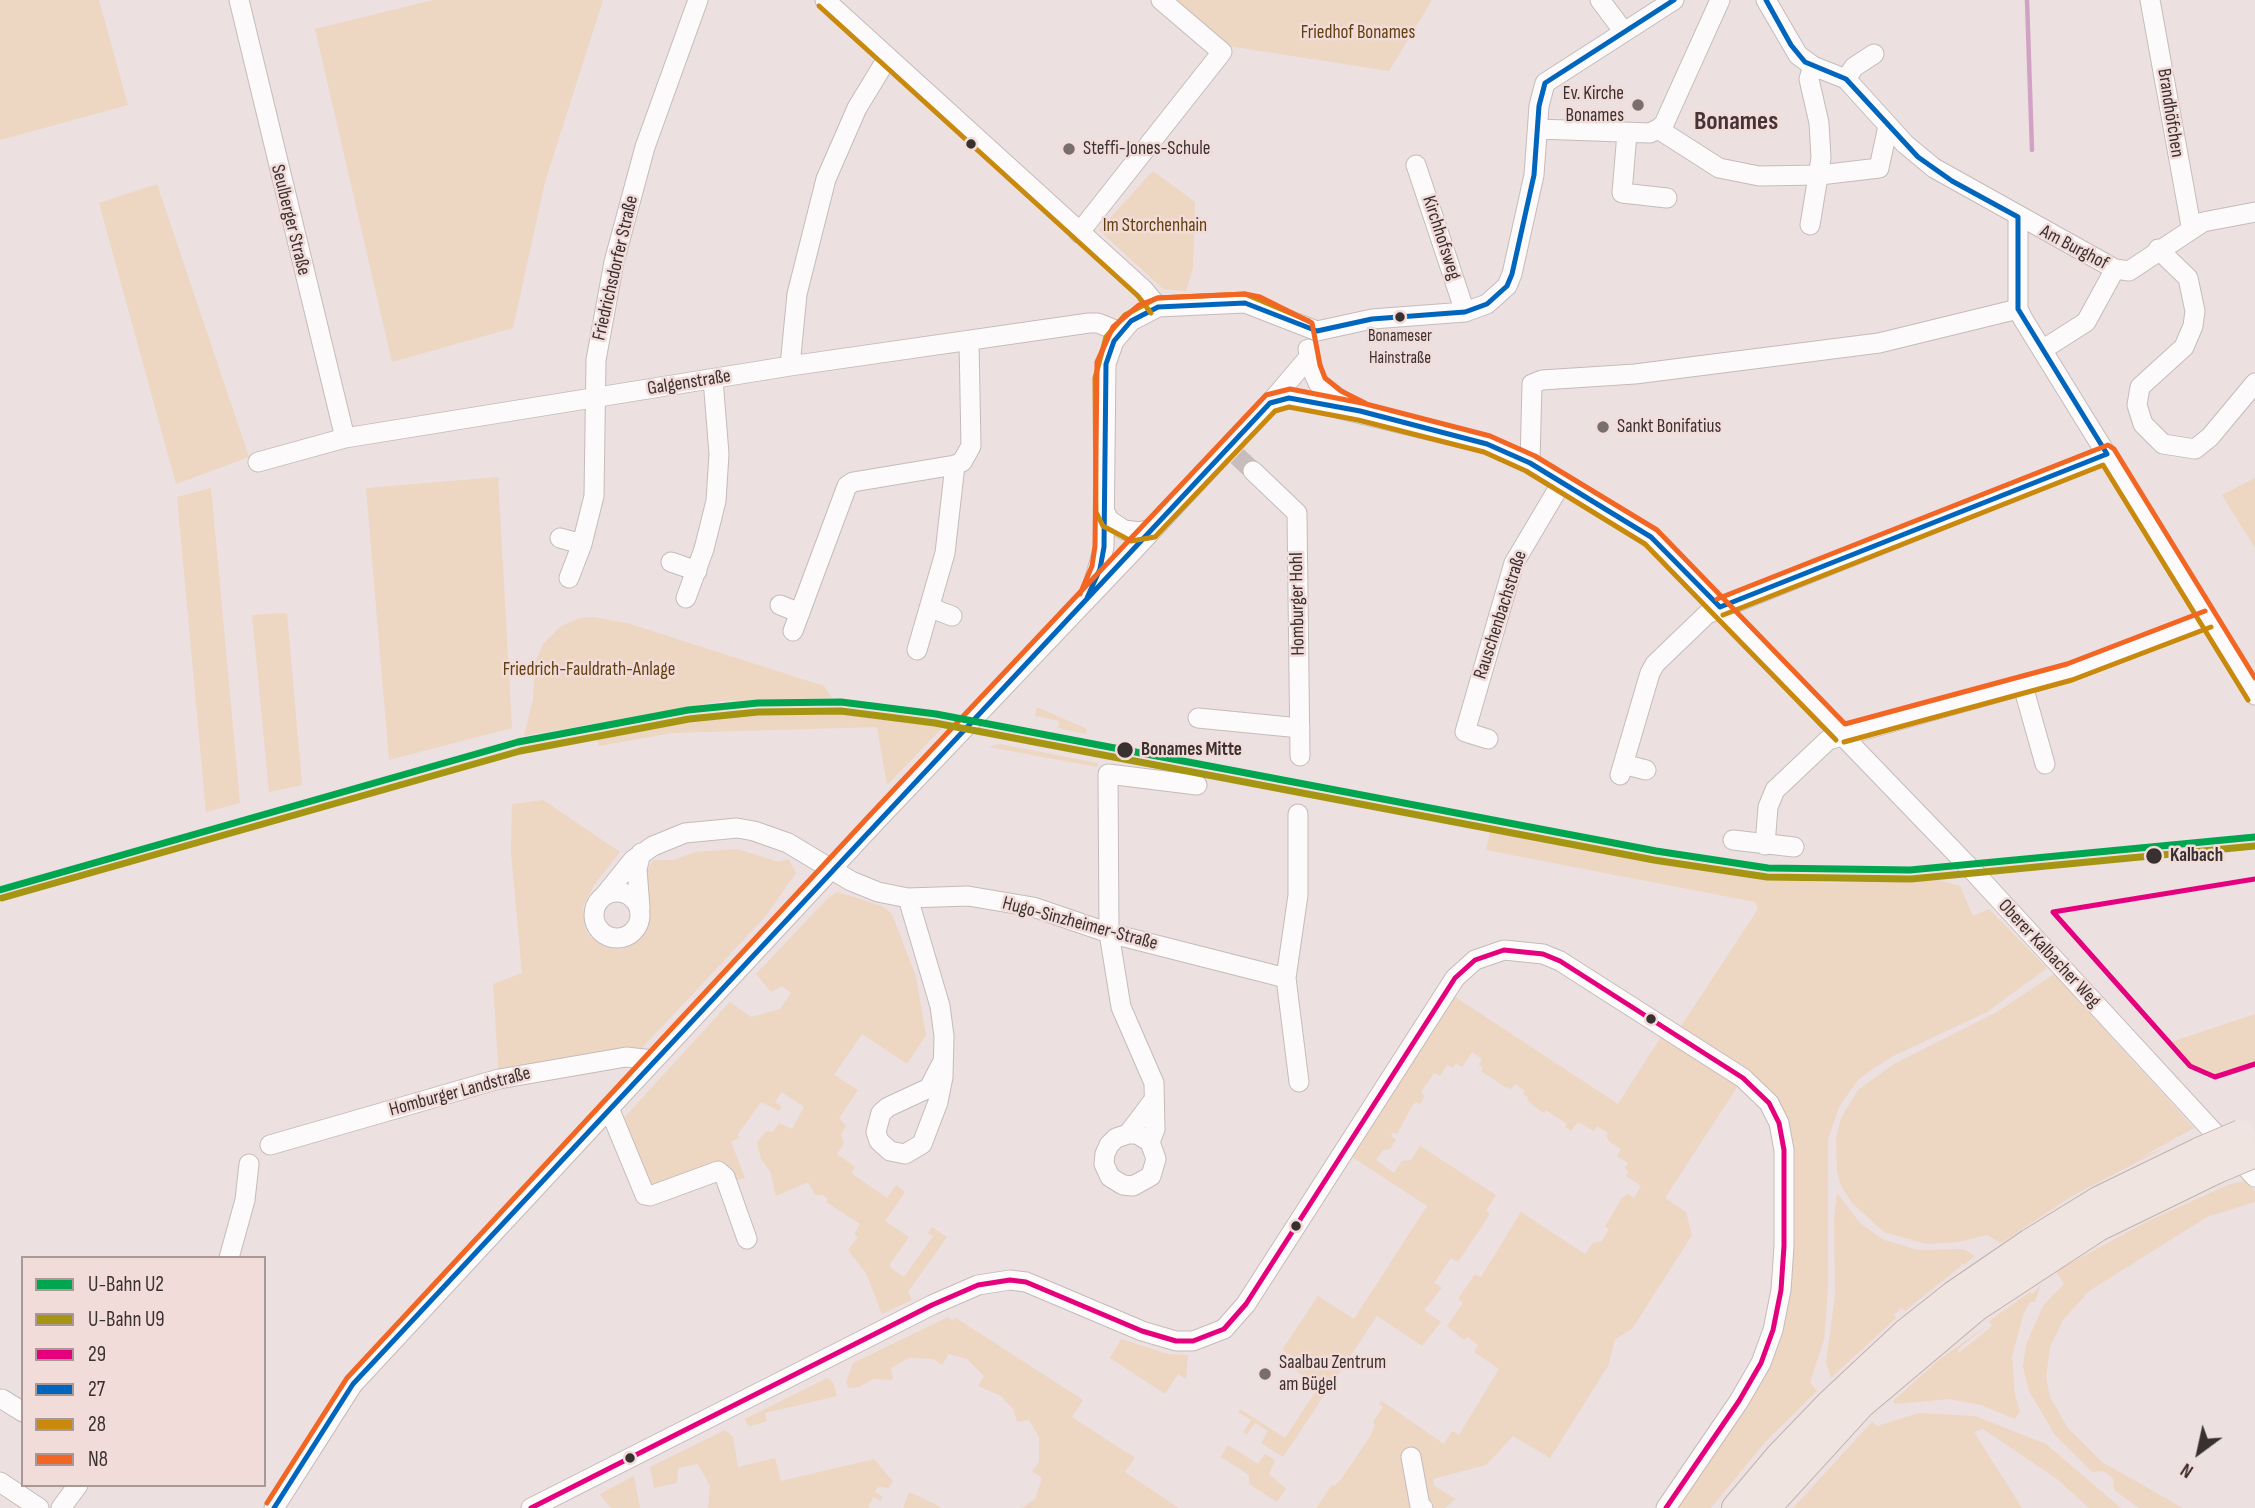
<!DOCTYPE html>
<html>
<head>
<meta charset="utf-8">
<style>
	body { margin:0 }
	#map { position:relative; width:2255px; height:1508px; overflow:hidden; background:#ece0e0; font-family:"Sofia Sans Condensed",sans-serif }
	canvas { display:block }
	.legend { position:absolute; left:21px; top:1256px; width:245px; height:231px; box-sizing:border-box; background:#f2dcda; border:2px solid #a89896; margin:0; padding:9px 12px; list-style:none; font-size:21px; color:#393130 }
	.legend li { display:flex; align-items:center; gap:14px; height:35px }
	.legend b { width:35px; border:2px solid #a89896 }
	.north { position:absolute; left:2164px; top:1417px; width:70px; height:70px; -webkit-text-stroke:5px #f2dcda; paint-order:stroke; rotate:213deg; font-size:19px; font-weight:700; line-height:28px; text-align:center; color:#393130 }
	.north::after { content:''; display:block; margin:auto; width:24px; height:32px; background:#393130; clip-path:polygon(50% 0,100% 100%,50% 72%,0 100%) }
</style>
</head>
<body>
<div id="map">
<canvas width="2255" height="1508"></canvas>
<ul class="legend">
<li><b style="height:9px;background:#00a54f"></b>U-Bahn U2</li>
<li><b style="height:9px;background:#a69513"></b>U-Bahn U9</li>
<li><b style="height:9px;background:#e5007d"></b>29</li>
<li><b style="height:9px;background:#0065bd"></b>27</li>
<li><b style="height:9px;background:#c8890c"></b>28</li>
<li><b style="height:9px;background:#f26522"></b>N8</li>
</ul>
<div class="north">N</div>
</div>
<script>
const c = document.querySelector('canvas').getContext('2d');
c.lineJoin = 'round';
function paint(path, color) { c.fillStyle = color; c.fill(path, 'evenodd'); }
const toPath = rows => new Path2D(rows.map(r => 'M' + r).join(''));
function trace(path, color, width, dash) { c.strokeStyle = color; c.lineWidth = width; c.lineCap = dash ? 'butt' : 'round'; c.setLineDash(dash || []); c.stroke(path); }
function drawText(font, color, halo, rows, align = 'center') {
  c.font = font + ' "Sofia Sans Condensed",sans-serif'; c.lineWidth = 5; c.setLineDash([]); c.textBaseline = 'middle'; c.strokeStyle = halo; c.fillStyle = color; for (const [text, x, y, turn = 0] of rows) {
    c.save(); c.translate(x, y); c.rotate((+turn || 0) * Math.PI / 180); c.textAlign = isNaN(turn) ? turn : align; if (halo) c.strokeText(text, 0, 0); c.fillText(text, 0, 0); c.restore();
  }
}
paint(toPath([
	[0,0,99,0,128,105,0,140],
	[433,0,603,0,545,182,513,328,392,362,315,29],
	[1168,0,1432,0,1389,71,1222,45,1220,37,1206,32],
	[1153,171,1195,202,1193,268,1186,291,1163,289,1099,230],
	[157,184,249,457,176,484,99,203],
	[498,477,512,728,389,760,366,488],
	[2255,478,2255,548,2222,495],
	[211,488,240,803,206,812,177,497],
	[287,613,302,785,269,792,252,615],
	[593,617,627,623,824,686,832,698,723,701,524,736,533,699,535,663,543,644,561,626,580,618],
	[1037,707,1087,729,1086,734,1058,728,1059,721,1035,716],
	[839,712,943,727,887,785,877,727,672,733,599,746,596,737,724,715],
	[999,744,1005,745,1098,763,1097,767,989,747],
	[543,800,620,852,594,885,583,907,585,929,590,937,605,947,622,949,632,945,648,927,646,873,653,860,674,860,695,852,737,849,779,862,788,859,796,873,765,917,641,1049,499,1079,493,984,522,973,511,852,512,804],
	[1490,832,1733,875,1829,883,1938,880,1960,886,1973,916,1989,909,2047,968,1987,1012,1893,1056,1868,1072,1857,1081,1839,1107,1828,1139,1828,1289,1824,1340,1810,1382,1817,1391,1766,1441,1711,1508,1666,1508,1773,1330,1779,1123,1743,1078,1665,1198,1686,1212,1692,1235,1632,1329,1615,1339,1608,1366,1550,1458,1513,1436,1486,1465,1433,1479,1434,1486,1456,1499,1445,1508,1316,1508,1332,1485,1335,1486,1342,1478,1371,1435,1375,1424,1373,1422,1383,1407,1379,1404,1382,1401,1444,1444,1452,1431,1459,1435,1499,1369,1474,1352,1478,1345,1467,1337,1464,1340,1447,1326,1463,1303,1458,1299,1475,1274,1481,1277,1521,1212,1585,1254,1593,1243,1602,1241,1609,1229,1605,1226,1622,1198,1628,1194,1634,1198,1641,1186,1626,1176,1629,1172,1625,1168,1628,1163,1617,1156,1621,1149,1610,1142,1606,1136,1608,1133,1597,1126,1594,1131,1578,1122,1571,1131,1565,1127,1567,1124,1546,1110,1543,1113,1527,1100,1528,1097,1523,1094,1525,1091,1515,1084,1511,1089,1505,1087,1481,1071,1483,1068,1479,1065,1482,1059,1472,1052,1462,1067,1456,1063,1453,1068,1447,1065,1440,1076,1434,1073,1421,1092,1425,1096,1420,1104,1416,1102,1412,1106,1397,1134,1393,1132,1391,1136,1396,1140,1390,1149,1383,1150,1376,1160,1394,1173,1402,1161,1411,1160,1420,1146,1496,1195,1486,1211,1490,1214,1458,1262,1451,1258,1434,1283,1442,1288,1424,1310,1441,1322,1422,1346,1377,1316,1283,1457,1261,1443,1268,1431,1255,1423,1247,1434,1243,1432,1251,1420,1238,1412,1240,1409,1285,1438,1319,1386,1293,1369,1298,1360,1282,1350,1318,1296,1354,1319,1427,1206,1343,1151,1446,991,1618,1104,1666,1029,1676,1034,1758,909,1755,902,1486,850],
	[838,892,882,906,892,914,916,977,926,1035,907,1064,862,1034,834,1075,858,1090,839,1118,846,1126,841,1134,844,1143,837,1154,855,1167,851,1173,887,1198,896,1185,905,1192,885,1221,909,1237,890,1264,891,1268,904,1277,933,1236,928,1233,932,1227,947,1237,908,1292,912,1300,882,1314,866,1273,848,1250,858,1237,854,1234,860,1224,826,1202,828,1199,823,1195,815,1195,808,1182,776,1196,770,1171,761,1159,757,1143,761,1137,767,1131,773,1132,779,1123,792,1129,804,1107,782,1092,775,1102,782,1107,779,1111,761,1102,738,1134,739,1138,731,1142,745,1178,734,1181,732,1176,652,1189,621,1121,730,1002,751,1017,780,1009,791,993,782,986,771,992,756,974,828,898],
	[2054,974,2194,1128,2140,1158,2168,1146,2072,1196,2001,1243,1987,1235,1958,1242,1926,1244,1884,1232,1853,1204,1841,1186,1837,1171,1836,1138,1841,1118,1858,1090,1894,1064,1997,1012],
	[2255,1014,2255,1064,2215,1077,2190,1066,2168,1043],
	[2246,1181,2255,1191,2255,1202,2207,1217,2089,1291,2063,1320,2050,1347,2046,1377,2050,1397,2068,1428,2102,1462,2183,1508,2139,1508,2114,1490,2113,1478,2103,1471,2092,1472,2055,1435,2029,1391,2023,1367,2026,1345,2043,1306,2064,1284,2056,1271,2148,1221,2230,1184],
	[1837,1193,1860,1223,1884,1240,1918,1250,1963,1249,1975,1256,1964,1265,1961,1262,1961,1266,1905,1311,1902,1308,1894,1315,1896,1318,1831,1378,1826,1363,1835,1296,1834,1217],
	[2041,1284,2035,1302,2030,1302,2023,1315,2012,1357,2015,1396,2020,1411,2015,1419,1981,1405,1949,1399,1895,1404,1893,1401,1940,1359,1988,1325,1957,1350,1959,1353,1992,1326,1989,1321,2030,1292,2033,1294],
	[948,1317,953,1321,956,1318,1083,1400,1072,1417,1135,1458,1125,1472,1179,1508,1022,1508,1035,1499,1042,1478,1032,1471,1039,1462,1039,1437,1029,1420,1017,1422,1014,1410,1001,1396,978,1386,984,1376,967,1359,949,1354,942,1365,933,1359,909,1358,891,1368,893,1380,873,1379,859,1387,848,1388,846,1382,853,1363],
	[1121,1339,1168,1354,1188,1355,1186,1379,1178,1374,1165,1394,1110,1358],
	[827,1378,833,1382,837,1396,765,1413,767,1421,751,1426,747,1424,745,1419],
	[1919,1413,1975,1416,2046,1444,2121,1508,2089,1508,2057,1479,1983,1429,1974,1432,2022,1508,1793,1508,1872,1422,1877,1426],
	[725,1430,733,1437,738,1467,775,1458,781,1481,874,1459,893,1481,889,1488,878,1487,875,1492,883,1497,880,1501,874,1497,868,1506,871,1508,708,1508,710,1486,698,1464,678,1468,677,1483,654,1488,650,1467],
	[1228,1445,1258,1464,1265,1454,1275,1460,1269,1474,1286,1489,1277,1502,1249,1484,1249,1475,1221,1457],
	[634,1476,640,1508,612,1508,607,1504,600,1494],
	[909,1492,933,1503,942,1508,903,1508]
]), '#edd6c2');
trace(toPath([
	[2027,0,2032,150]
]), '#d1a2c3', 4.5);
trace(toPath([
	[1237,456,1253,471]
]), '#c8bdbd', 19, [19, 10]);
const minor = toPath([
	[239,0,345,438],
	[825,0,1144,290,1158,307],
	[1600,0,1624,32],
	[1766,0,1798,55,1813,66,1846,79,1905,144,1934,168,2115,269,2129,271,2203,222,2255,212],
	[2150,0,2191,226],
	[1846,79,1854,67,1874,54],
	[1538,129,1650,133,1658,129,1664,124,1720,0],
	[1658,129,1719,168,1759,176,1820,175,1879,168,1888,126],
	[1627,133,1622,193,1667,198],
	[1416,165,1465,312],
	[2018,217,2018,309,2023,319,2255,695],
	[1810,225,1821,158,1819,123,1809,79,1813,66],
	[1079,233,1222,52,1161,0],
	[2158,249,2188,278,2195,311,2193,326,2184,347,2140,387,2137,405,2143,424,2163,444,2195,449,2210,437,2255,383],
	[1308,349,1311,367,1318,383,1349,406],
	[2042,350,2086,322,2115,269],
	[790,366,797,294,826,179,857,108,888,57],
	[1270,403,1289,398,1303,400,1487,444,1530,463,1651,537,1973,871,2255,1177],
	[258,462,345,438,790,366,1089,323,1098,323,1120,332],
	[1530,463,1532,384,1542,380,1635,374,1879,343,2018,309],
	[1253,471,1297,513,1300,756],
	[1105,512,1109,520,1124,530,1140,532,1151,529],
	[560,538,582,544],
	[671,562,697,571],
	[569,578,582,544,594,496,596,360,614,262,645,147,698,0],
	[1092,588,1104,547,1106,364,1114,341,1131,321,1158,307,1245,303,1317,331,1372,319,1465,312,1487,304,1507,286,1512,274,1534,175,1539,106,1545,83,1674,0],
	[686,598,704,549,716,501,719,454,713,379],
	[780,605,800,613],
	[931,608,952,616],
	[793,631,847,486,853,482,955,465],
	[917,650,945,553,955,465,962,462,971,446,969,341],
	[2023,686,2045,764],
	[1198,718,1300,728],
	[1488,739,1465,732,1514,563,1562,482],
	[1623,764,1646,770],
	[1620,775,1650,673,1655,664,1707,614,2107,454],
	[1298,814,1298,895,1286,978,1299,1082],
	[1733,840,1794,847],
	[1765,845,1768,807,1775,790,1828,740,2070,672,2208,619],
	'594 915a23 23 0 1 1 46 0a23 23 0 1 1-46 0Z',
	[604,896,633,860,653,846,685,833,737,828,754,831,788,843,851,881,878,892,908,898,968,896,1033,907,1109,933,1286,978],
	[908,898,940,1006,944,1036,943,1077,938,1102,922,1144,905,1154,890,1151,879,1141,876,1132,881,1113,888,1107,929,1088,943,1061],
	[640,908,637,869,641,853],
	[609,1108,645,1195,650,1196,718,1171,725,1177,747,1239],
	[1128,1134,1137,1134,1150,1142,1156,1159,1151,1176,1133,1186,1123,1185,1110,1177,1104,1164,1105,1154,1109,1145,1116,1138,1128,1134,1153,1101],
	[1150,1142,1155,1129,1154,1083,1121,1007,1109,933,1108,774,1197,785],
	[270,1145,499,1079,626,1057,653,1060],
	[229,1258,245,1200,249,1164],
	[2,1399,23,1412],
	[1411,1457,1420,1506,1423,1508],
	[0,1482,39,1508],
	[61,1508,78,1485],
	[274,1508,353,1384,876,821,1133,551,1270,403,1309,357],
	[531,1508,932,1305,978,1285,1010,1280,1026,1282,1142,1331,1176,1341,1193,1341,1224,1329,1246,1304,1455,978,1475,960,1504,950,1543,954,1560,961,1743,1078,1769,1103,1779,1123,1784,1150,1784,1246,1781,1290,1773,1330,1761,1363,1739,1401,1666,1508]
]);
const highway = toPath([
	[1736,1508,1779,1457,1830,1404,1906,1333,1954,1295,2030,1243,2100,1200,2201,1151],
	[1766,1508,1861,1404,1976,1307,2098,1227,2217,1169]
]);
trace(minor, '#c5bbbb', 21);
trace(highway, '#c2b2ad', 30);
trace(minor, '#fcfafa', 19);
trace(highway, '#efe4df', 28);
const highwayBridge = toPath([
	[2201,1151,2241,1134],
	[2217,1169,2255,1153]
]);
trace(highwayBridge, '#c2b2ad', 30, []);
trace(highwayBridge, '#efe4df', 28);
trace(toPath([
	[2255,879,2053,912,2190,1066,2215,1077,2255,1064],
	[531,1508,932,1305,978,1285,1010,1280,1026,1282,1142,1331,1176,1341,1193,1341,1224,1329,1246,1304,1455,978,1475,960,1504,950,1543,954,1560,961,1743,1078,1769,1103,1779,1123,1784,1150,1784,1246,1781,1290,1773,1330,1761,1363,1739,1401,1666,1508]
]), '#e5007d', 5);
trace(toPath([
	[1087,598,1100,569,1104,547,1106,364,1114,341,1131,321,1158,307,1245,303,1317,331,1372,319,1465,312,1487,304,1507,286,1512,274,1534,175,1539,106,1545,83,1674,0],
	[274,1508,353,1384,1270,403,1289,398,1360,411,1487,444,1530,463,1651,537,1720,607,2107,454,2018,309,2018,217,1952,181,1918,157,1846,79,1805,62,1791,45,1766,0]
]), '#0065bd', 5);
trace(toPath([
	[819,6,1138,296,1151,313],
	[1309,321,1245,294,1157,298,1125,315,1106,337,1095,378,1096,512,1103,526,1131,541,1155,537,1275,411,1289,407,1358,420,1484,452,1526,471,1645,544,1836,740],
	[1723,615,2103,465,2248,700],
	[1844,742,2072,680,2211,627]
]), '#c8890c', 5);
trace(toPath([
	[1080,594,1092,566,1095,546,1097,362,1113,327,1139,305,1158,298,1245,294,1260,297,1312,323,1320,365,1325,378,1341,391,1365,403],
	[1717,599,2108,445,2114,449,2255,678],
	[267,1503,347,1378,870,815,1266,395,1290,389,1362,403,1490,436,1535,456,1657,530,1845,724,2067,664,2205,611]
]), '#f26522', 5);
trace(toPath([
	[0,890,518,742,688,710,758,703,841,702,936,714,1656,851,1768,868,1910,870,2255,837]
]), '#00a54f', 7);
trace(toPath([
	[2,898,520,751,689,719,758,712,841,711,935,723,1654,860,1767,877,1911,879,2255,846]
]), '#a69513', 7);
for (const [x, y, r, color] of [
	[1638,105,7,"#786e6e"],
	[971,144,6,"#393130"],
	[1069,149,7,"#786e6e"],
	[1400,317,6,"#393130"],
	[1603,427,7,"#786e6e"],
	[1125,750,9,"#393130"],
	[2154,856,9,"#393130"],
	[1651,1019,6,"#393130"],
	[1296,1226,6,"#393130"],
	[1265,1374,7,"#786e6e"],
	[630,1458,6,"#393130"]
]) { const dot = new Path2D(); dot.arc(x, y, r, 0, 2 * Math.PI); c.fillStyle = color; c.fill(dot); trace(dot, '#f2dcda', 2.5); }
drawText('17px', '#393130', '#f2dcda', [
	["Bonameser",1400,337],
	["Hainstraße",1400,359]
]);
drawText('19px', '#63400f', '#f2dcda', [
	["Friedhof Bonames",1358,33],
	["Im Storchenhain",1155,226],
	["Friedrich-Fauldrath-Anlage",589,670]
]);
drawText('19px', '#393130', '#f2dcda', [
	["Ev. Kirche",1624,94,"right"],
	["Bonames",1624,116,"right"],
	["Steffi-Jones-Schule",1083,149],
	["Sankt Bonifatius",1617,427],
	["Saalbau Zentrum",1279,1363],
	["am Bügel",1279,1385]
], 'left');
drawText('19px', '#393130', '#f2dcda', [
	["Brandhöfchen",2170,113,81],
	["Seulberger Straße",290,220,76],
	["Kirchhofsweg",1441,238,72],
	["Am Burghof",2074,248,28],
	["Friedrichsdorfer Straße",616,268,-77],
	["Galgenstraße",689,383,-9],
	["Homburger Hohl",1298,604,-91],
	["Rauschenbachstraße",1501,615,-72],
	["Hugo-Sinzheimer-Straße",1080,924,15],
	["Oberer Kalbacher Weg",2049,954,47],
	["Homburger Landstraße",460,1092,-15]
]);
drawText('bold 19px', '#393130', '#f2dcda', [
	["Bonames Mitte",1141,750],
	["Kalbach",2170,856]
], 'left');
drawText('bold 26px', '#453433', '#f2dcda', [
	["Bonames",1736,122]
]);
</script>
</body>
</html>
